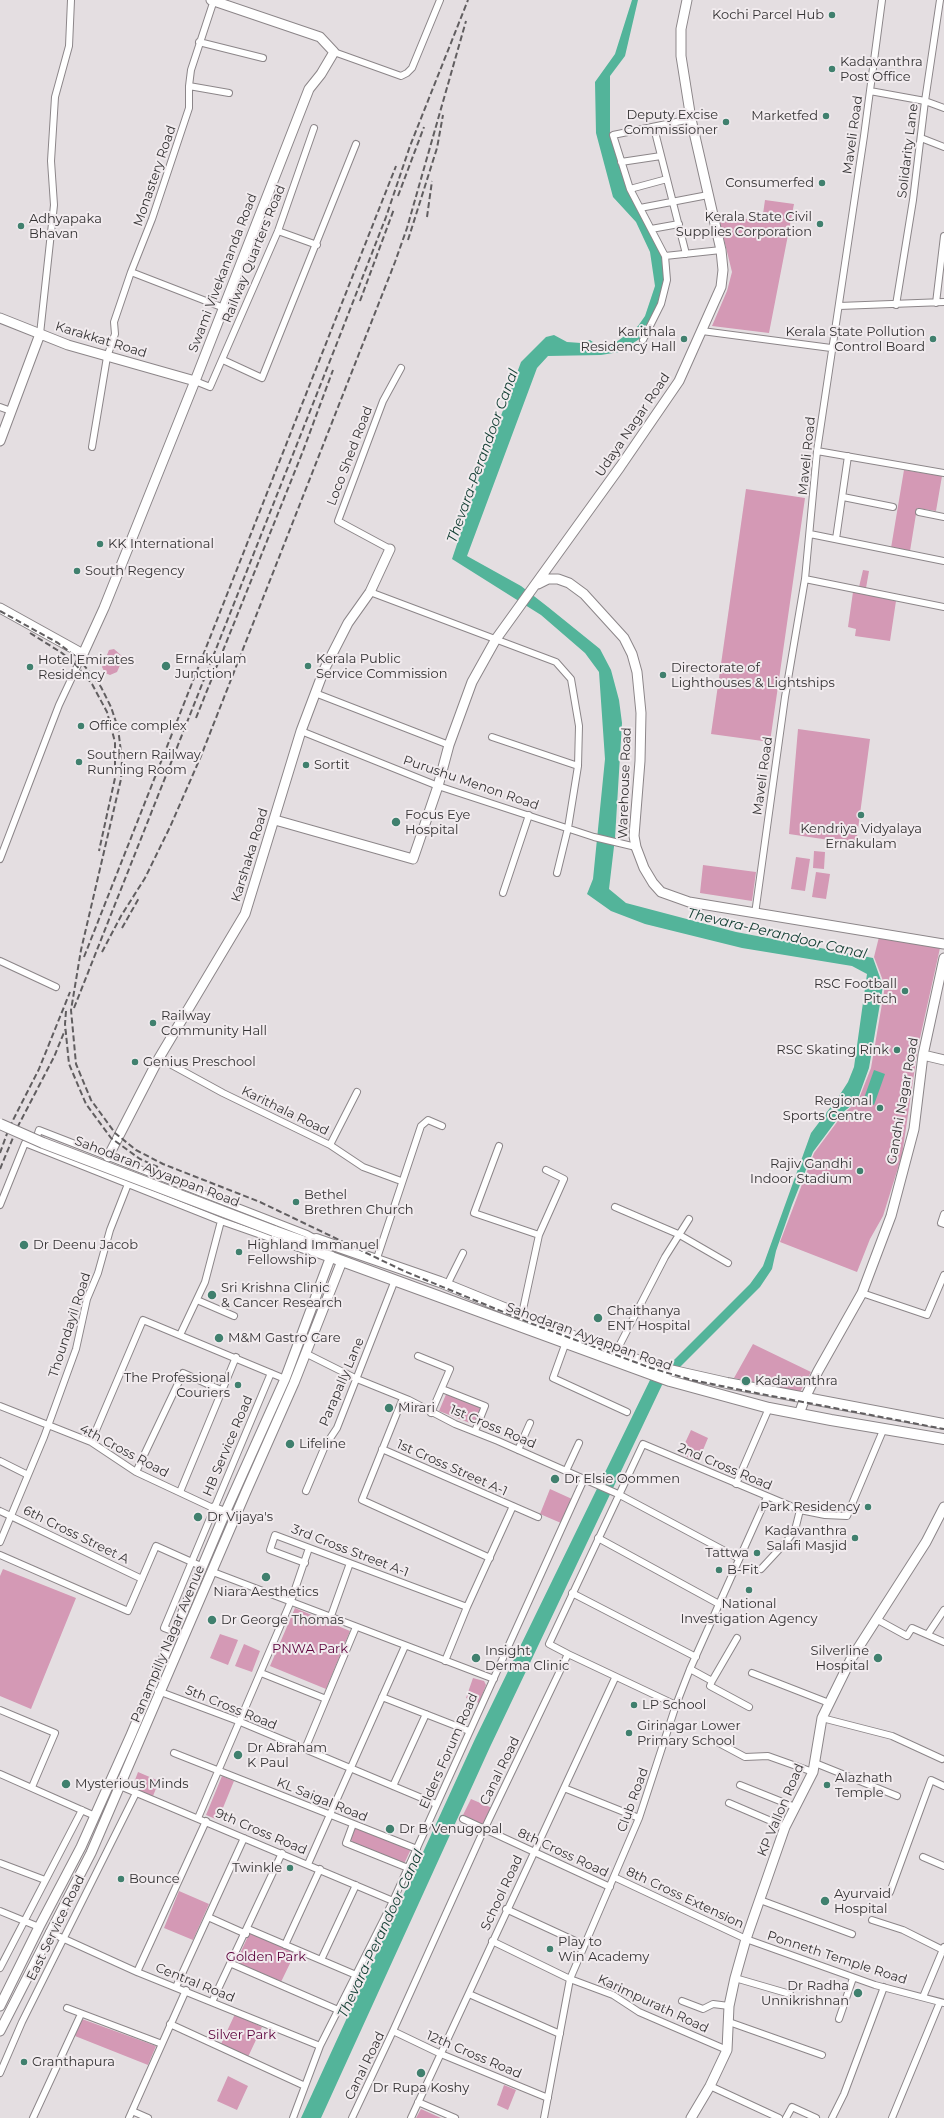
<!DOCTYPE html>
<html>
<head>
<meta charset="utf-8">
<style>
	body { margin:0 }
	canvas { display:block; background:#e4dee1 }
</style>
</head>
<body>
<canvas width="944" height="2118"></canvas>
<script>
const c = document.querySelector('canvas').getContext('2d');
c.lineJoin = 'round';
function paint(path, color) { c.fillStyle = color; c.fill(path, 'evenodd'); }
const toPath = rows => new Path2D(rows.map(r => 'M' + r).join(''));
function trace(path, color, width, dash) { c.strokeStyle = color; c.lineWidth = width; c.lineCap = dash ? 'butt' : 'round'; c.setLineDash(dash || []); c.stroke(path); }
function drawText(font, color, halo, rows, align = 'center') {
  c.font = font + ' Montserrat,sans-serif'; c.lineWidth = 4; c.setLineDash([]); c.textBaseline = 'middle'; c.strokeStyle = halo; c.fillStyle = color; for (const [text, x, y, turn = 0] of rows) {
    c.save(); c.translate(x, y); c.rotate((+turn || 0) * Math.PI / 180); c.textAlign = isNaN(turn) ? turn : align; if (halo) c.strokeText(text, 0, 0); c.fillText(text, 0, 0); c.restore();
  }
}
paint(toPath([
	[765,200,794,204,769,333,712,326,727,291,732,272,718,215,762,221],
	[904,470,942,476,936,511,917,508,910,551,891,548],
	[746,489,805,498,770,742,711,734],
	[863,570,869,571,866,588,859,587],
	[853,592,896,601,890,641,855,636,856,629,848,627],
	[114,649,122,656,121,663,117,672,110,675,105,673,102,667,109,650],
	[798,729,870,739,856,844,789,834],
	[814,851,825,852,824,869,813,868],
	[796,857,810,859,805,891,791,889],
	[703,865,756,872,752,901,700,893],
	[816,872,830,874,826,899,812,897],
	[879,937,940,948,918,1047,902,1155,883,1216,870,1239,857,1272,780,1242,814,1153,843,1114,858,1101,871,1068,885,986,874,957],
	[753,1344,811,1372,800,1392,734,1378],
	[447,1392,482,1407,475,1425,439,1411],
	[691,1430,708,1438,698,1462,680,1454],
	[550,1489,572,1499,561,1523,540,1514],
	[3,1569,76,1598,31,1709,0,1696,0,1576],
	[295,1608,350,1631,326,1689,270,1666],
	[220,1634,238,1640,228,1665,210,1658],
	[244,1644,260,1651,252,1672,235,1666],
	[473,1678,484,1681,486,1685,479,1703,466,1698],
	[138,1772,159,1781,153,1796,132,1788],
	[222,1776,234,1781,218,1820,206,1815],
	[471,1799,492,1808,483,1825,463,1815],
	[355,1827,411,1849,404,1864,355,1845,351,1840],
	[179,1891,209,1904,193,1940,164,1928],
	[250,1932,295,1953,281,1982,236,1962],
	[235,2014,262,2027,248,2057,221,2044],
	[82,2019,156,2046,148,2065,75,2036],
	[228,2076,248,2086,237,2110,217,2101],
	[504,2085,516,2090,508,2110,497,2105],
	[421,2109,441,2118,416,2118]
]), '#d499b5');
paint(toPath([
	[632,0,638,0,625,56,610,76,610,133,620,163,664,256,666,280,660,303,641,338,619,352,601,355,548,356,537,368,467,556,521,586,548,607,600,649,611,670,619,700,622,723,615,838,609,889,626,903,736,932,873,958,883,986,869,1068,857,1101,842,1113,813,1152,792,1205,776,1251,772,1269,760,1287,662,1385,490,1747,321,2118,301,2118,475,1739,650,1380,667,1367,750,1284,763,1266,811,1133,839,1096,848,1082,854,1067,867,974,852,966,742,948,645,924,611,911,587,894,593,879,605,759,599,672,585,653,541,615,452,559,489,448,521,362,546,337,554,335,567,342,581,343,590,340,600,347,615,343,638,326,645,316,655,286,650,252,636,222,613,197,596,133,595,82,615,54],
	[874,1070,885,1074,874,1105,863,1101]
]), '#53b49a');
const street = toPath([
	[199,42,263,58],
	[334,52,401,76,407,73,412,68,440,0],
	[189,86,229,93],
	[870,91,925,101,944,108],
	[654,128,686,254],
	[921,138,944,147],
	[621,162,661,156],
	[630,189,667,179],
	[640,208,708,195],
	[651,229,679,224],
	[278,231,317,245],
	[665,256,721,250],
	[131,272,224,308],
	[936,303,944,236],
	[896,305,913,200,925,101,940,0],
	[839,306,944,302],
	[702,331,831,348],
	[40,334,54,205,51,161,55,97,69,46,71,0],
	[643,340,661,304,667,280,665,256,630,189,613,135,691,119],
	[223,360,262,378,356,144],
	[195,381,210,387,278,231,314,128],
	[0,407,11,411],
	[92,447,107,357,115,334,114,322,131,272,152,219,189,108,189,86,191,70,214,0],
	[817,451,944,473],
	[843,497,893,507],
	[919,512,944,517],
	[810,534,944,561],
	[836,539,848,456],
	[390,549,338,521,383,401,401,368],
	[805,579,944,607],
	[370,592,556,662,571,679,579,726,578,766,568,828,557,873],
	[315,693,449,745],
	[301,731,438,786,594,837,636,847],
	[492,737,578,766],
	[0,859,59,705,83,654],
	[503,893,529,815],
	[755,914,785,697,805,579,817,451,864,136,882,0],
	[0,961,56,987],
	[159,1058,223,1093,330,1145,363,1167,401,1181],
	[35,1143,39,1130,307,1234,316,1239],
	[330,1145,357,1092],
	[499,1146,474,1213,539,1235],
	[0,1205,25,1143,221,1221,304,1250,312,1250],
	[615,1207,678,1234,728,1263],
	[944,1214,941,1223,944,1224],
	[376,1261,421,1126,428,1120,442,1126],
	[447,1285,463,1253],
	[862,1293,927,1315,944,1275],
	[197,1300,234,1316],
	[522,1314,539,1235,564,1179,546,1170],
	[180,1335,205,1282,221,1221],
	[566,1342,553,1378,627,1412],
	[616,1352,665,1257,689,1219],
	[307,1354,357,1379,409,1400,455,1424,498,1441,618,1494,738,1558],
	[418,1356,450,1369,431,1413],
	[442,1389,485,1406,475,1431],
	[403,1398,362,1500,490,1558],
	[0,1406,91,1442,136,1472,213,1508],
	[91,1442,143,1320,285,1379],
	[382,1449,538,1517],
	[518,1450,530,1423],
	[0,1461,28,1475],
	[566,1471,579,1443],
	[136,1472,183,1373,223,1391],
	[736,1484,769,1408],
	[306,1491,325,1446,337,1428,395,1280],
	[180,1492,236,1357],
	[0,1511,142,1579],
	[598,1538,719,1604],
	[0,1542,44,1437,76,1349,87,1299,98,1273,110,1230,128,1184],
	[0,1555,128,1611,156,1546,203,1567],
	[305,1563,270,1550,275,1535,467,1607],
	[761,1569,786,1542,795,1530,800,1510],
	[213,1572,494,1679],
	[572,1593,696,1657],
	[331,1616,350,1563],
	[876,1619,907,1636,912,1628,944,1642],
	[175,1632,164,1628,271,1373],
	[928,1634,944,1610],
	[568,1654,676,1705],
	[445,1661,467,1607,513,1506],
	[690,1669,712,1681,710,1686,749,1707],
	[261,1673,326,1699],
	[752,1673,829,1703],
	[712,1681,737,1638],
	[158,1691,238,1721,436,1804],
	[382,1697,469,1731],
	[0,1710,55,1733,32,1787],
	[822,1718,892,1736,942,1759],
	[717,1742,745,1757,768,1756,813,1772],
	[305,1749,356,1627],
	[174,1753,417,1849],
	[815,1763,897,1796],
	[0,1774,95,1816],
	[740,1785,795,1807],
	[120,1786,393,1901],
	[393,1786,426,1714],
	[564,1788,639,1818],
	[729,1803,785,1827],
	[198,1818,291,1601,309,1548],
	[463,1819,610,1887],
	[353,1824,346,1843,408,1868],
	[923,1857,944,1866],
	[0,1863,45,1880],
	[308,1864,405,1646],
	[614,1877,746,1939,875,1985,944,2003],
	[890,1892,931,1780,944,1786],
	[760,1900,852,1934],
	[506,1909,584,1945],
	[0,1911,39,1927],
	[208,1917,246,1934],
	[872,1920,903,1930,943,1950],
	[248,1929,356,1975],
	[49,1932,137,1972,320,2046],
	[492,1941,570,1979,613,1995,639,2012,727,2050],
	[285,1945,320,1869],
	[321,1960,356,1885],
	[232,1964,338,2010],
	[0,1968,82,1810],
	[137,1972,206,1821],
	[735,1978,790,1994],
	[176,1987,244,1838],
	[469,1994,560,2034],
	[923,1997,944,1947],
	[682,2001,703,2009,713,2004,729,2006],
	[212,2002,282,1853],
	[67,2008,162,2044],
	[839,2019,853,1978],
	[729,2022,822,2055],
	[170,2024,305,2086],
	[393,2031,441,2054,548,2098],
	[0,2073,22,2022,136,1793],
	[710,2086,779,2118],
	[418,2102,455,2118],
	[132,2111,148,2118],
	[33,2118,81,2014],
	[129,2118,186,1990],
	[293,2118,320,2046,393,1901,584,1479],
	[352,2118,393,2031,481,1836,568,1654,549,1644,643,1444,800,1510,825,1515,847,1516,884,1428],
	[411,2118,615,1678],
	[544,2118,570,1979,639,1818,676,1705,690,1669,767,1497],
	[786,2118,792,2107,816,2118],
	[832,2118,844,2094,884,1987],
	[892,2118,940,2002]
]);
const secondary = toPath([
	[0,318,68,345,195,381],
	[0,441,40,334],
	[538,584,548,579,558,579,569,583,584,594,624,638,632,654,637,672,641,713,640,761,634,836,636,847,644,868,653,883,661,892,689,902,944,944],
	[0,608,83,654,104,608,195,381,309,89,321,74,334,52,320,37,211,0],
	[275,820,413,859,438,786,449,745,472,682,496,639,620,467,679,381,721,287,723,270,721,250,691,119,681,56,681,29,687,0],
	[923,1055,944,1060],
	[108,1157,159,1058,245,914,301,731,324,670,348,623,370,592,390,549],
	[799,1414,805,1398,818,1371,862,1293,891,1216,914,1129,923,1055,944,958],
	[213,1508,231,1515],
	[0,2006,39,1927,81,1847,131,1735,225,1513,285,1379,331,1256],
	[0,2031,91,1853,245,1494,294,1383,342,1261],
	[691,2118,710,2086,727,2050,729,2006,735,1978,746,1939,785,1827,813,1772,822,1718,851,1659,926,1542,944,1507]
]);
const primary = toPath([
	[274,1231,305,1242,312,1250,670,1381,769,1408,831,1420,944,1439],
	[305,1242,316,1239,440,1282,573,1336,656,1367,727,1383,944,1424]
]);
trace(street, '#8c8689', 8);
trace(secondary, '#8c8689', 11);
trace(primary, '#8c8689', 12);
trace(street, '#fff', 6);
trace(secondary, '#fff', 9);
trace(primary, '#fff', 10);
trace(toPath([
	[398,196,424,127],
	[427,217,432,181],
	[408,240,437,148,443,115],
	[360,301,394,209],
	[0,611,58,643,79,659,101,687,111,707,118,728,122,760,121,779,81,950,71,1010,76,1064,91,1100,115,1133,136,1150,163,1164,260,1202,404,1271,530,1323,651,1368,692,1380,751,1392,944,1429],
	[30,633,62,653,76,665,92,684,107,712,115,742,115,778,99,851],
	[196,718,303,451,333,370],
	[122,928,139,898],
	[102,952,121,916,145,878,170,827,201,756,395,262,407,228,466,21],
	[84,957,396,166],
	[74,1008,337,343,386,217,410,146,468,0],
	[66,1011,65,1024,69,1064,86,1104,111,1138,140,1159,158,1167],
	[0,1153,9,1128,39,1069,70,992],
	[0,1169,17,1128,54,1057,65,1030]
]), '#615e60', 2, [6, 3]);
const primaryBridge = toPath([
	[0,1124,43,1143,274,1231]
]);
trace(primaryBridge, '#8c8689', 12, []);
trace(primaryBridge, '#fff', 10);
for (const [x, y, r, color] of [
	[832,15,4,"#40806e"],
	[832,69,4,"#40806e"],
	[826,116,4,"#40806e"],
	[726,122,4,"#40806e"],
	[822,183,4,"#40806e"],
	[820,224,4,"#40806e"],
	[21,226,4,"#40806e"],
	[684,339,4,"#40806e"],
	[933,339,4,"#40806e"],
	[100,544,4,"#40806e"],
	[77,571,4,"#40806e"],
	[166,666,5,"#40806e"],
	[308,666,4,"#40806e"],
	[30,667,4,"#40806e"],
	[663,675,4,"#40806e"],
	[81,726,4,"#40806e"],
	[79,762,4,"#40806e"],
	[306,765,4,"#40806e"],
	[861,815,4,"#40806e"],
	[396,822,5,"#40806e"],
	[905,991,4,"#40806e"],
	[153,1023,4,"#40806e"],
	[897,1050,4,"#40806e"],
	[135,1062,4,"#40806e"],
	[880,1108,4,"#40806e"],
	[860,1171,4,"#40806e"],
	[296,1202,4,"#40806e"],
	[24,1245,5,"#40806e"],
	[239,1252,4,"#40806e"],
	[212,1295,5,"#40806e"],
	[598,1318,5,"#40806e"],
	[219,1338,5,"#40806e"],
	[746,1381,5,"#40806e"],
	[238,1385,4,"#40806e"],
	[389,1408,5,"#40806e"],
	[290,1444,5,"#40806e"],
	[555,1479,5,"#40806e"],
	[868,1507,4,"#40806e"],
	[198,1517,5,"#40806e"],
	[855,1538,4,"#40806e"],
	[757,1553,4,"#40806e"],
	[719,1570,4,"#40806e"],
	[266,1577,5,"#40806e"],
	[749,1590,4,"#40806e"],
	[212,1620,5,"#40806e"],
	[476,1658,5,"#40806e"],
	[878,1658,5,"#40806e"],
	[634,1705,4,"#40806e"],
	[629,1733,4,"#40806e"],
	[238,1755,5,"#40806e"],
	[66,1784,5,"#40806e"],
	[827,1785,4,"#40806e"],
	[390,1829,5,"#40806e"],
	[290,1868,4,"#40806e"],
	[121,1879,4,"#40806e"],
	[825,1901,5,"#40806e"],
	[550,1949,4,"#40806e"],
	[858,1993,5,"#40806e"],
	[24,2062,4,"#40806e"],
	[421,2073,5,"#40806e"]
]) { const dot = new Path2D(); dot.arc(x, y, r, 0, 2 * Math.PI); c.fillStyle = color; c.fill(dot); trace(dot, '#f1ebee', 1.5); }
drawText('13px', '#353334', '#f1ebee', [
	["Kochi Parcel Hub",824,15,"right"],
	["Kadavanthra",840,62],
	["Post Office",840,77],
	["Deputy Excise",718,115,"right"],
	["Commissioner",718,130,"right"],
	["Marketfed",818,116,"right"],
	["Consumerfed",814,183,"right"],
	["Kerala State Civil",812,217,"right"],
	["Supplies Corporation",812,232,"right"],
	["Adhyapaka",29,219],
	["Bhavan",29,234],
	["Karithala",676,332,"right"],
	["Residency Hall",676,347,"right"],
	["Kerala State Pollution",925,332,"right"],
	["Control Board",925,347,"right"],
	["KK International",108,544],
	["South Regency",85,571],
	["Ernakulam",175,659],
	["Junction",175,674],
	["Kerala Public",316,659],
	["Service Commission",316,674],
	["Hotel Emirates",38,660],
	["Residency",38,675],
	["Directorate of",671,668],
	["Lighthouses & Lightships",671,683],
	["Office complex",89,726],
	["Southern Railway",87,755],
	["Running Room",87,770],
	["Sortit",314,765],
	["Focus Eye",405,815],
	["Hospital",405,830],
	["Kendriya Vidyalaya",861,829,"center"],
	["Ernakulam",861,844,"center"],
	["RSC Football",897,984,"right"],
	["Pitch",897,999,"right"],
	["Railway",161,1016],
	["Community Hall",161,1031],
	["RSC Skating Rink",889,1050,"right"],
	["Genius Preschool",143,1062],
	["Regional",872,1101,"right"],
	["Sports Centre",872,1116,"right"],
	["Rajiv Gandhi",852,1164,"right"],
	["Indoor Stadium",852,1179,"right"],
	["Bethel",304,1195],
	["Brethren Church",304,1210],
	["Dr Deenu Jacob",33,1245],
	["Highland Immanuel",247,1245],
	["Fellowship",247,1260],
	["Sri Krishna Clinic",221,1288],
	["& Cancer Research",221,1303],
	["Chaithanya",607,1311],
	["ENT Hospital",607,1326],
	["M&M Gastro Care",228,1338],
	["The Professional",230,1378,"right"],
	["Couriers",230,1393,"right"],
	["Kadavanthra",755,1381],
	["Mirari",398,1408],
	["Lifeline",299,1444],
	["Dr Elsie Oommen",564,1479],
	["Park Residency",860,1507,"right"],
	["Dr Vijaya's",207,1517],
	["Kadavanthra",847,1531,"right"],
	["Salafi Masjid",847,1546,"right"],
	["Tattwa",749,1553,"right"],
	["B-Fit",727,1570],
	["Niara Aesthetics",266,1592,"center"],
	["National",749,1604,"center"],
	["Investigation Agency",749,1619,"center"],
	["Dr George Thomas",221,1620],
	["Insight",485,1651],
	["Derma Clinic",485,1666],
	["Silverline",869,1651,"right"],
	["Hospital",869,1666,"right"],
	["LP School",642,1705],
	["Girinagar Lower",637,1726],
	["Primary School",637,1741],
	["Dr Abraham",247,1748],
	["K Paul",247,1763],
	["Alazhath",835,1778],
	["Temple",835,1793],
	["Mysterious Minds",75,1784],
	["Dr B Venugopal",399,1829],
	["Twinkle",282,1868,"right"],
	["Bounce",129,1879],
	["Ayurvaid",834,1894],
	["Hospital",834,1909],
	["Play to",558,1942],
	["Win Academy",558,1957],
	["Dr Radha",849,1986,"right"],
	["Unnikrishnan",849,2001,"right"],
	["Granthapura",32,2062],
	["Dr Rupa Koshy",421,2088,"center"]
], 'left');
drawText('13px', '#353334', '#f1ebee', [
	["Maveli Road",853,135,-82],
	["Solidarity Lane",908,151,-83],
	["Monastery Road",155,176,-71],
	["Railway Quarters Road",254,254,-68],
	["Swami Vivekananda Road",223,273,-69],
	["Karakkat Road",101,340,17],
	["Udaya Nagar Road",633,425,-56],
	["Loco Shed Road",350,456,-69],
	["Maveli Road",807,456,-84],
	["Maveli Road",763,776,-82],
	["Purushu Menon Road",471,783,19],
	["Warehouse Road",625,783,-88],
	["Karshaka Road",250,855,-73],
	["Gandhi Nagar Road",903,1101,-80],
	["Karithala Road",285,1111,26],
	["Sahodaran Ayyappan Road",157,1172,21],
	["Thoundayil Road",70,1325,-72],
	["Sahodaran Ayyappan Road",589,1337,20],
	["Parapally Lane",342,1382,-67],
	["1st Cross Road",493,1427,23],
	["HB Service Road",228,1446,-67],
	["4th Cross Road",124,1451,28],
	["2nd Cross Road",725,1467,23],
	["1st Cross Street A-1",452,1468,24],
	["6th Cross Street A",76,1535,26],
	["3rd Cross Street A-1",350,1551,21],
	["Panampilly Nagar Avenue",168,1644,-67],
	["5th Cross Road",231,1708,22],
	["Elders Forum Road",449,1751,-66],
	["Canal Road",500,1771,-64],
	["KL Saigal Road",322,1800,22],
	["Club Road",633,1800,-70],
	["KP Vallon Road",781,1810,-67],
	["9th Cross Road",261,1832,23],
	["8th Cross Road",563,1853,25],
	["School Road",502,1893,-65],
	["8th Cross Extension",685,1898,25],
	["East Service Road",56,1928,-64],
	["Ponneth Temple Road",837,1958,18],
	["Central Road",195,1983,22],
	["Karimpurath Road",653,2004,25],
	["12th Cross Road",474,2055,23],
	["Canal Road",365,2066,-64]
]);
drawText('13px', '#5b013b', '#f1ebee', [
	["PNWA Park",310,1649],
	["Golden Park",266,1957],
	["Silver Park",242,2035]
]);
drawText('italic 14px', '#174237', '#f1ebee', [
	["Thevara-Perandoor Canal",483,456,-70],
	["Thevara-Perandoor Canal",777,934,13],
	["Thevara-Perandoor Canal",381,1934,-65]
]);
</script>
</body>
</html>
